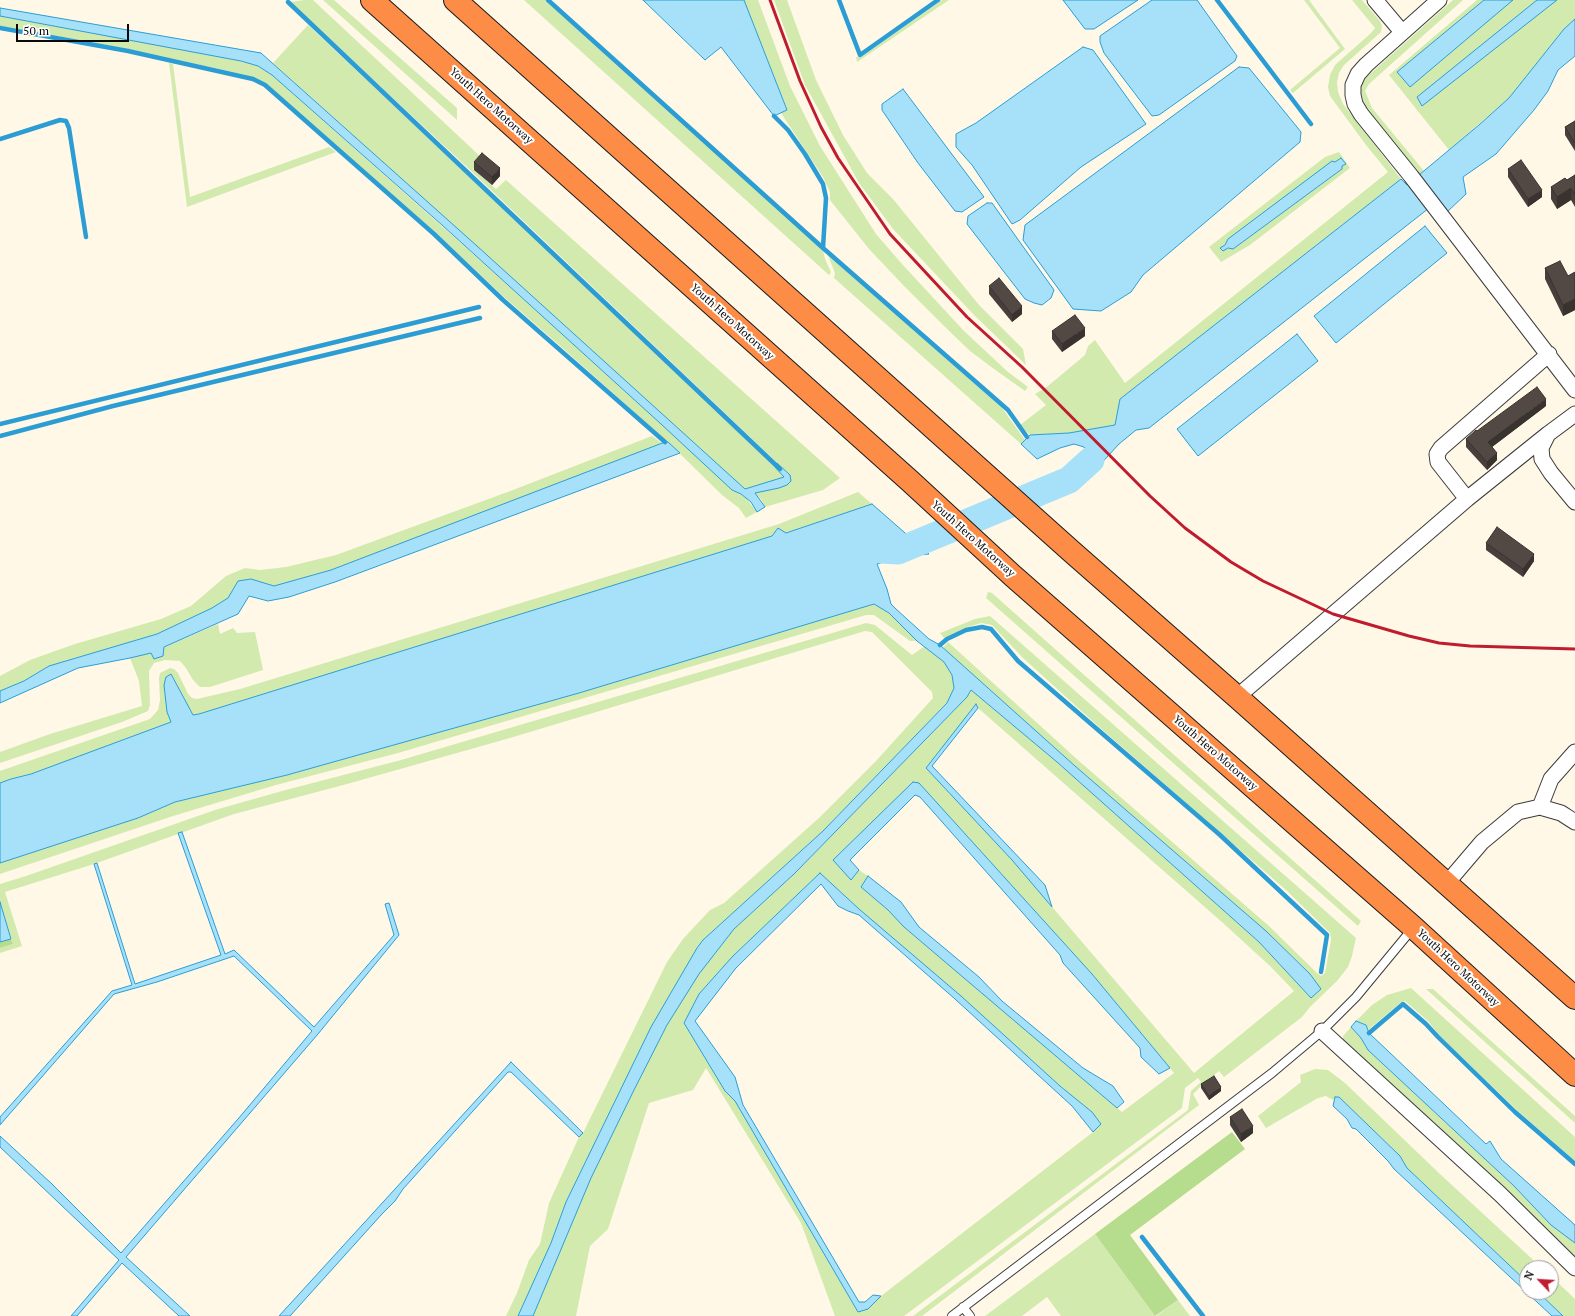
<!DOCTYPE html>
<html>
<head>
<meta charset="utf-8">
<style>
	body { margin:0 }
	#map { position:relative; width:1575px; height:1316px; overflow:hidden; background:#fff8e6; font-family:"PT Serif",serif }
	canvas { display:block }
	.north { position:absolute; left:1519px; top:1260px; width:40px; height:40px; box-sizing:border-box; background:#fff; border:1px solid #9d9d9d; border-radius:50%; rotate:295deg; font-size:11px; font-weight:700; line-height:16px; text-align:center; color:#090909 }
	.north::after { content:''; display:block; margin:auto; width:14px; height:18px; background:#bf1c2f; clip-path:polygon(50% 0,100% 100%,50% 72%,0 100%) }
	.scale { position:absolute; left:16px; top:24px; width:113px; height:18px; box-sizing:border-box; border:2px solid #090909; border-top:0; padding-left:5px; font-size:12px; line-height:14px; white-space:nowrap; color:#090909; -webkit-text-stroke:3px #fff; paint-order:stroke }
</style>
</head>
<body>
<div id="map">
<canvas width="1575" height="1316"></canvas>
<div class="north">N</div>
<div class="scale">50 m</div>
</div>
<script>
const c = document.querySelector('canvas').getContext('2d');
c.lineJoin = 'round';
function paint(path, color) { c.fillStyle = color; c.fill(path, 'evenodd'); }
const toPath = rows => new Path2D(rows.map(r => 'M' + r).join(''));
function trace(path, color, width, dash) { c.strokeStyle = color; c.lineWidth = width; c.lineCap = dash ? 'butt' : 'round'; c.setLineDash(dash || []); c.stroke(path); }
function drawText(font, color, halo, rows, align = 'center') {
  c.font = font + ' "PT Serif",serif'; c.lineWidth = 4; c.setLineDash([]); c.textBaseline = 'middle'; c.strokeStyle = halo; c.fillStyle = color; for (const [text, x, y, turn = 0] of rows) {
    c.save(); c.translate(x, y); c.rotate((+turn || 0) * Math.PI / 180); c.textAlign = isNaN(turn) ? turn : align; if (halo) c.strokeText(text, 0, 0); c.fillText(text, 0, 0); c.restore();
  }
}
paint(toPath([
	[304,0,313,0,482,158,473,169,496,189,506,180,840,478,823,490,765,507,761,499,754,493,779,488,790,475,469,169,290,2],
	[323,0,334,0,457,108,457,120],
	[524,0,545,0,823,250,825,259,831,272,829,275],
	[744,0,758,0,790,86,820,146,876,234,902,264,964,331,1008,372,1028,387,1025,391,994,369,970,351,944,326,904,286,869,249,830,200,830,192,823,177,781,113,787,109],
	[774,0,787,0,816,80,843,135,867,173,893,199,979,305,1023,349,1026,365,974,315,893,229,859,183,805,85],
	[942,0,949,0,857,62,856,57,861,57],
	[1304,0,1309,0,1345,49,1293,93,1290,90,1340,48],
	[1352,0,1362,0,1380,21,1382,26,1381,32,1344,65,1339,73,1337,82,1338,92,1343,104,1401,179,1120,399,1115,425,1069,433,1030,435,1020,425,1046,405,1035,394,1048,386,1085,355,1088,346,1095,340,1125,383,1388,172,1366,145,1330,96,1328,87,1330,75,1335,65,1370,34,1375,28],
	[1453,0,1463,0,1369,84,1365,91,1372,108,1424,171,1418,176,1368,113,1362,102,1360,93,1362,82,1370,74],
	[1477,0,1575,0,1575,19,1564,29,1509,98,1449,150,1389,75],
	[0,16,241,61,258,66,272,75,517,293,703,462,732,490,741,494,746,498,757,512,746,518,739,508,722,495,668,442,558,344,504,297,436,233,265,83,246,75,129,49,0,26],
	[308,25,538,241,775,467,784,477,745,489,273,63],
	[169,63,173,64,190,197,329,147,336,152,187,207],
	[1339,152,1350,168,1250,245,1221,262,1209,247,1325,157],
	[1341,158,1346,164,1342,166,1341,170,1233,249,1220,248],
	[827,253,1002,408,1025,440,1021,444,834,278,835,273],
	[652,436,663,444,331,570,274,586,251,579,238,581,228,598,212,608,157,634,49,666,24,681,0,691,0,676,30,660,75,644,161,619,191,606,226,576,245,568,260,570,286,567,336,555,513,490],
	[858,492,872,504,785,533,778,528,772,536,199,714,193,715,171,674,167,712,171,722,31,774,11,779,0,783,0,771,150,719,158,710,160,700,159,678,160,673,170,668,174,669,178,673,188,694,192,698,197,699,240,689,779,524],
	[988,592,992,593,1361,921,1358,926,986,598],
	[874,604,889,613,917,641,910,641,874,615,866,615,398,753,276,785,173,816,0,874,0,863,138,818,175,802,287,775,579,693],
	[990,616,1356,938,1352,956,1348,967,1337,981,1310,1007,1302,1017,1224,1077,1219,1071,1203,1084,1193,1094,1199,1105,922,1316,913,1316,1188,1110,1191,1091,1201,1082,1198,1078,1185,1088,1182,1108,904,1316,835,1316,801,1223,706,1068,693,1090,649,1103,608,1229,590,1246,576,1316,533,1316,591,1178,633,1092,667,1025,698,974,734,929,794,874,967,697,971,690,1057,762,1259,942,1311,998,1320,989,1310,974,1266,931,1075,766,943,648,948,642,1079,761,1269,926,1317,973,1321,976,1325,973,1331,940,1330,933,1286,890,1098,726,1022,657,992,625,981,623,965,628,944,638,940,633,975,619],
	[977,705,978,708,1223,923,1270,966,1294,991,1194,1073,1012,860,926,768],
	[919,783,1092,974,1174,1073,1122,1112,904,927,888,910,861,887,868,876,859,870,851,879,833,860],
	[820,873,859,909,1060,1086,1092,1112,1101,1124,1093,1132,881,1296,868,1308,858,1312,735,1101,725,1091,684,1023,699,994,732,957],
	[866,623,875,625,912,655,925,646,944,662,952,675,954,688,947,703,823,831,703,940,697,948,651,1028,566,1202,551,1243,518,1316,506,1316,517,1293,529,1260,540,1244,549,1203,579,1137,583,1133,667,962,683,939,710,910,724,903,820,817,876,761,933,698,932,692,872,632,865,631,510,738,347,784,234,814,94,864,5,892,22,946,0,953,0,948,13,944,0,902,0,884,26,876,215,810,282,791,401,760],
	[218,624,220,634,233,628,237,633,255,632,263,670,210,687,200,687,193,680,186,668,180,661,165,660,154,663,149,671,150,705,148,711,122,722,0,763,0,752,50,734,142,706,139,681,130,658,151,653],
	[1411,988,1575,1137,1575,1161,1518,1111,1440,1036,1428,1021,1405,1001,1400,1003,1368,1030,1366,1025,1356,1021,1372,1005,1387,995],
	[1426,989,1433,989,1575,1116,1575,1123],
	[1351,1027,1361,1038,1368,1050,1514,1186,1551,1225,1575,1243,1575,1260,1343,1042,1343,1036],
	[1315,1069,1328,1070,1345,1083,1441,1175,1542,1268,1527,1268,1527,1282,1407,1168,1400,1156,1339,1097,1335,1097,1333,1100,1326,1096,1318,1098,1266,1128,1258,1116,1301,1082,1300,1075],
	[1095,1234,1155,1316,1061,1316,1047,1297,1022,1316,985,1316],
	[1551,1276,1575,1299,1575,1316,1563,1316,1538,1292,1551,1292],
	[1178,1300,1190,1316,1156,1316]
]), '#d2eaae');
paint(toPath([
	[11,939,13,944,0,948,0,942],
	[1232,1132,1245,1149,1130,1235,1178,1300,1155,1316,1095,1234]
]), '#b6dc8d');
const water = toPath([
	[643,0,744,0,787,110,774,116,721,47,705,60,643,0],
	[1063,0,1138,0,1094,29,1085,29,1063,0],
	[1152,0,1197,0,1237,56,1235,61,1159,115,1152,116,1104,53,1100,42,1100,36,1152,0],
	[1484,0,1513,0,1410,87,1397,72,1484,0],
	[1537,0,1557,0,1422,106,1417,97,1537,0],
	[0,8,261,53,477,246,745,489,784,477,775,467,777,463,790,475,791,481,787,485,779,488,755,493,765,507,757,512,751,502,741,494,732,490,661,424,442,225,272,75,258,66,241,61,0,16,0,8],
	[1575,19,1575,56,1558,70,1548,91,1534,110,1496,154,1463,177,1466,194,1447,212,1438,201,1149,428,1136,430,1119,444,1097,468,1069,488,1054,474,1091,456,1084,447,1074,444,1060,448,1037,459,1021,444,1030,435,1069,433,1115,425,1120,399,1401,179,1407,185,1479,125,1509,98,1564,29,1575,19],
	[1083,47,1093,50,1146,124,1081,167,1020,220,1012,224,972,165,956,147,956,134,976,123,1083,47],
	[1239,67,1249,68,1301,132,1300,142,1143,275,1131,292,1101,311,1073,309,1023,240,1025,225,1239,67],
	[903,89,984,197,962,212,955,211,918,163,882,110,882,104,903,89],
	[1341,158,1346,164,1342,166,1342,169,1233,249,1228,248,1223,251,1220,248,1225,245,1228,239,1332,161,1335,162,1341,158],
	[987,203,992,203,1054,290,1051,298,1042,305,1034,303,1025,299,967,224,968,216,987,203],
	[1425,226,1447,253,1336,343,1314,316,1425,226],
	[1297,334,1318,361,1198,456,1177,429,1297,334],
	[665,442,668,442,680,453,335,582,289,597,268,601,249,596,238,614,164,647,163,656,154,659,151,653,130,658,78,668,0,703,0,691,24,681,49,666,157,634,212,608,228,598,238,581,251,579,274,586,331,570,665,442],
	[872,504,929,554,901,557,877,564,887,589,891,604,896,609,929,639,940,645,1075,766,1266,931,1310,974,1321,989,1311,998,1259,942,1057,762,971,690,967,697,794,874,734,929,699,974,667,1025,633,1092,591,1178,533,1316,518,1316,551,1243,566,1202,651,1027,697,948,703,940,823,831,947,703,954,688,952,675,944,662,917,641,889,613,874,604,579,693,287,775,175,802,138,818,0,863,0,783,11,779,31,774,171,722,167,712,164,685,166,677,171,674,193,715,199,714,772,536,778,528,786,533,872,504],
	[976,704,978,708,932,766,1045,885,1052,907,1012,860,926,768,976,704],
	[913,782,919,783,1092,974,1170,1068,1159,1074,1141,1057,1140,1048,1063,963,1060,955,920,797,915,795,850,860,859,870,851,880,833,860,913,782],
	[182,832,225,954,234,950,314,1027,394,935,385,904,389,903,399,935,318,1034,126,1257,190,1316,179,1316,122,1263,77,1316,71,1316,119,1260,0,1147,0,1136,52,1184,121,1253,238,1119,312,1031,234,956,157,982,114,994,0,1125,0,1117,112,991,132,985,94,864,97,863,135,984,221,955,178,833,182,832],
	[820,873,859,909,961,996,1060,1086,1092,1112,1101,1124,1093,1132,1072,1106,955,999,859,915,848,911,838,906,821,884,736,968,695,1021,735,1077,743,1105,859,1302,865,1302,873,1295,881,1296,868,1309,858,1312,735,1101,725,1091,684,1023,699,994,732,957,820,873],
	[868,876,901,902,919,927,979,977,1002,1001,1083,1068,1113,1086,1124,1102,1117,1108,904,927,888,910,861,887,868,876],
	[0,902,11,939,0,942,0,902],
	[1356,1021,1366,1025,1369,1033,1486,1144,1490,1141,1501,1159,1575,1225,1575,1243,1551,1225,1514,1186,1368,1050,1361,1038,1351,1027,1356,1021],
	[511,1062,583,1133,579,1137,511,1072,508,1072,403,1189,395,1201,382,1214,290,1316,279,1316,511,1062],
	[1335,1097,1339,1097,1400,1156,1407,1168,1527,1282,1527,1292,1538,1292,1563,1316,1552,1316,1394,1169,1388,1161,1356,1129,1352,1128,1347,1119,1333,1106,1335,1097]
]);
paint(water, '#a7e1f9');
trace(water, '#2b9dd4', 1);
trace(toPath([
	[548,0,823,248,1008,410,1027,437],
	[839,0,860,55,938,0],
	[1217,0,1311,124],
	[288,2,780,469],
	[0,28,128,51,253,79,265,85,434,234,503,300,665,442],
	[774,116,788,130,805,154,823,184,826,198,823,248],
	[0,139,60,120,66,121,69,128,86,237],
	[0,424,479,307],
	[0,436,113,406,480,318],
	[940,645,947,639,966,630,982,627,991,629,1018,661,1220,835,1327,935,1321,972],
	[1369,1033,1403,1004,1426,1024,1438,1037,1515,1112,1575,1164],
	[1142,1237,1203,1316]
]), '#2b9dd4', 4.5);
trace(toPath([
	[881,550,898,551,1069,480,1091,460]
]), '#a7e1f9', 27);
const service = toPath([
	[963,1307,970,1316],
	[952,1316,1272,1073,1322,1031,1356,997,1413,928]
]);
const minor = toPath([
	[1375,0,1402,32],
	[1439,0,1366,65,1358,74,1353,85,1353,95,1355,104,1361,114,1411,176,1575,390],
	[1575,414,1548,434,1541,448,1542,459,1551,473,1575,502],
	[1467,499,1438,462,1437,454,1441,448,1549,354],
	[1237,697,1467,499,1548,434],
	[1540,807,1551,779,1575,752],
	[1447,883,1482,842,1518,812,1540,807,1561,813,1575,822],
	[1322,1031,1500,1194,1575,1268]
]);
const motorway = toPath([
	[372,0,910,481,1013,576,1413,927,1575,1075],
	[455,0,1071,551,1237,697,1575,998]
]);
trace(service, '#3c3c3c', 10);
trace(minor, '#3c3c3c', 17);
trace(motorway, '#1a1a1a', 24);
trace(service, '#fff', 8);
trace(minor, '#fff', 15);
trace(motorway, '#fd8c46', 22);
trace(toPath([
	[770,0,800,81,821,127,838,158,890,234,967,317,1022,367,1150,496,1185,528,1231,562,1263,581,1333,614,1409,636,1439,643,1470,646,1575,649]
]), '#bf1c2f', 3);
paint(toPath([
	[1575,121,1575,151,1565,135,1565,127],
	[474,162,500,176,492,185,474,170],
	[1508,169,1542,197,1528,207,1508,177],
	[1575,175,1575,207,1571,200,1557,209,1551,199,1551,187,1567,180],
	[1545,268,1568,276,1575,272,1575,310,1563,316,1545,279],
	[989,286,1022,314,1012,322,989,294],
	[1052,331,1085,336,1062,352,1052,339],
	[1546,406,1492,447,1497,460,1487,470,1466,447,1466,439],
	[1486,543,1534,561,1523,577,1486,550],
	[1201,1084,1221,1091,1209,1100,1201,1088],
	[1230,1117,1253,1133,1241,1142,1230,1125]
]), '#473f3b');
paint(toPath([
	[500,168,500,176,492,185,492,177],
	[1571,188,1571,200,1557,209,1557,197],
	[1542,190,1542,197,1528,207,1528,199],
	[1575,299,1575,310,1563,316,1563,305],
	[1022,306,1022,314,1012,322,1012,315],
	[1085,328,1085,336,1062,352,1062,344],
	[1546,399,1546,406,1488,450,1488,442],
	[1497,453,1497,460,1487,470,1487,462],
	[1534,554,1534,561,1523,577,1523,569],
	[1221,1087,1221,1091,1209,1100,1209,1096],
	[1253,1126,1253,1133,1241,1142,1241,1134]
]), '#393330');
const building = toPath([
	[1575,121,1575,143,1565,127,1575,121],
	[482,153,500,168,492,177,474,162,482,153],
	[1521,160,1542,190,1528,199,1508,169,1521,160],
	[1575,175,1575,195,1571,188,1557,197,1551,187,1565,178,1567,180,1575,175],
	[1560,261,1568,276,1575,272,1575,299,1563,305,1545,268,1560,261],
	[999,278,1022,306,1012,315,989,286,999,278],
	[1075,315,1085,328,1062,344,1052,331,1075,315],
	[1537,387,1546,399,1488,442,1497,453,1487,462,1466,439,1476,430,1477,431,1537,387],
	[1497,527,1534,554,1523,569,1486,543,1497,527],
	[1214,1076,1221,1087,1209,1096,1201,1084,1214,1076],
	[1242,1109,1253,1126,1241,1134,1230,1117,1242,1109]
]);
paint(building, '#524945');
trace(building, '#393330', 1);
drawText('11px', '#090909', '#fff', [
	["Youth Hero Motorway",491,106,42],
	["Youth Hero Motorway",732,322,42],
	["Youth Hero Motorway",973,539,42],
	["Youth Hero Motorway",1215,753,41],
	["Youth Hero Motorway",1458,968,43]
]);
</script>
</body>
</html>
